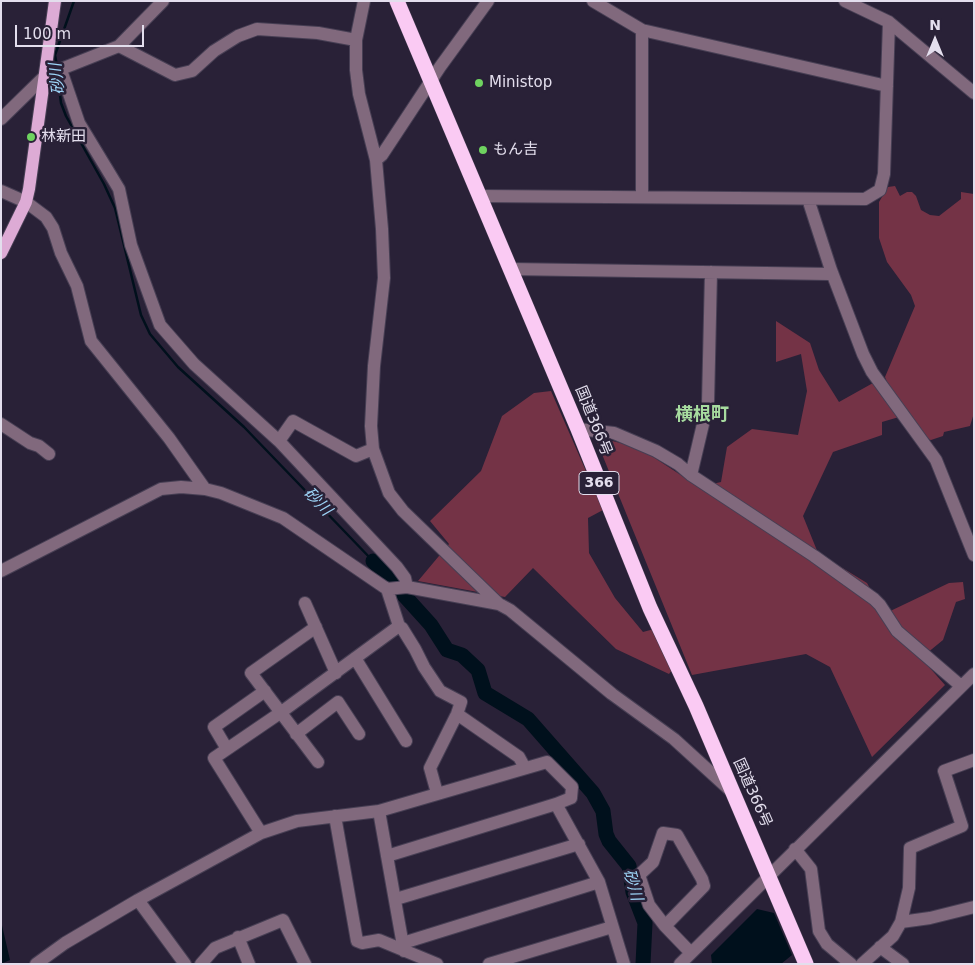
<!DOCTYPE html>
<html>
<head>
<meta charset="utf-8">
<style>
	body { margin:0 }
	#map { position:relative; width:975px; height:965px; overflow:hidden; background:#292137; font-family:"DejaVu Sans",sans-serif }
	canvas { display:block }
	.frame { position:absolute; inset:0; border:2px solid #e3deed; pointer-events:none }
	.north { position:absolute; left:910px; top:15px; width:50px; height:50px; -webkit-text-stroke:4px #292137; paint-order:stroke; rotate:0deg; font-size:14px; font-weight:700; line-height:20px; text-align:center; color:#e3deed }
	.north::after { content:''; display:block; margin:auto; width:18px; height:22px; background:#e3deed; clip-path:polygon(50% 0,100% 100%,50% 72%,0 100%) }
	.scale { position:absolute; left:15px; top:25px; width:129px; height:22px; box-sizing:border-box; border:2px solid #e3deed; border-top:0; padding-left:6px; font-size:15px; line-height:18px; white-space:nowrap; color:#e3deed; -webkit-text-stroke:4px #292137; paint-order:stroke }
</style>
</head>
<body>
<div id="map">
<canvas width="975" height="965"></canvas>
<div class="frame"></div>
<div class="north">N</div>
<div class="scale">100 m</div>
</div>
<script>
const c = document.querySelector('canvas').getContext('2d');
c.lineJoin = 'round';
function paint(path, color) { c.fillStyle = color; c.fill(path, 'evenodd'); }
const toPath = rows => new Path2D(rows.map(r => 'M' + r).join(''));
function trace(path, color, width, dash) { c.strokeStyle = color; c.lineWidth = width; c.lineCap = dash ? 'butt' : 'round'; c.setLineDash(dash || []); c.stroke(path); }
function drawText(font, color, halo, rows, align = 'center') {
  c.font = font + ' "DejaVu Sans","Noto Sans JP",sans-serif'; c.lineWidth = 5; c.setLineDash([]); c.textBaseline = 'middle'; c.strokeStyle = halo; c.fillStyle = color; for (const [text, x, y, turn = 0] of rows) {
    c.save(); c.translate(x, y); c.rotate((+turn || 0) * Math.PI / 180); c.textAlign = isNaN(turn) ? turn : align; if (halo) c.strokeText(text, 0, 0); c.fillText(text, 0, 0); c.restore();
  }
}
paint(toPath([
	[895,186,900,196,907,192,912,192,916,196,921,210,930,215,939,216,961,199,961,192,974,194,974,413,970,426,944,432,943,436,931,440,927,439,889,387,885,377,915,306,911,295,887,262,879,238,879,202,888,187],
	[776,321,810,343,819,370,839,402,873,383,899,417,882,422,882,435,833,452,803,516,818,553,867,583,884,614,949,583,963,582,965,599,956,602,943,640,921,658,945,685,872,757,830,667,806,654,692,675,595,437,638,447,699,487,721,482,727,447,752,429,798,435,807,391,801,354,776,362],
	[551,391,603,510,588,518,589,553,615,598,643,632,654,629,672,670,669,674,616,649,533,568,505,597,418,581,449,544,430,521,481,471,502,416,534,393]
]), '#743346');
paint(toPath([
	[757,909,774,913,792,955,781,964,712,964,711,955],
	[1,921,10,960,3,963,1,963]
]), '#00101c');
trace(toPath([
	[57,66,55,55,74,1],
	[58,79,61,103,66,116,104,184,115,208,141,315,150,334,178,367,244,427,373,561]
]), '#00101c', 2.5);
trace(toPath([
	[373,561,431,625,447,650,462,655,478,670,485,693,528,719,593,793,603,811,606,834,609,841,629,866,633,892,645,923,643,964]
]), '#00101c', 15);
const minor = toPath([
	[364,1,356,40,356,70,359,94,376,160,382,229,384,278,374,366,371,426,373,449,389,493,403,511,499,604,510,610,612,694,674,739,730,790],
	[593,1,642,30,887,86],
	[845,1,889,22,974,93],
	[119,46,175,75,192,71,214,51,238,36,257,29,318,33,356,40],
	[61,70,79,123,119,189,131,245,160,325,194,364,279,441,397,567,405,578,407,587],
	[1,119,46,75,119,46,163,1],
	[376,160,382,155,440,67,488,1],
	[1,191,26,202,46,217,53,228,61,253,77,286,91,341,169,438,205,489],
	[479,196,865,199,880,190,884,174,889,22],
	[642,197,642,30],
	[808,199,831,270,863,354,872,372,936,460,974,555],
	[510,269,829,274,831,270],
	[1,424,30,443,39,446,49,454],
	[578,429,614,433,656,451,678,464,691,475,814,556,874,599,880,605,897,631,961,686],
	[279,441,293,421,356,456,373,449],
	[691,475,708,403,711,272],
	[1,571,161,489,181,487,205,489,221,493,283,518,387,589,399,626,402,628,415,649,424,667,440,691,461,702,457,714,430,768,437,793],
	[387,589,407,587,499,604],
	[305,603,336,673],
	[316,627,251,673,318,762],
	[355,658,406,741],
	[457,714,519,757,525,768],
	[296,734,338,702,359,734],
	[227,749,214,727,265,691],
	[556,804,599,882,624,964],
	[379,811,404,951],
	[335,816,357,941,362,943,379,940,437,964],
	[261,833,214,758,280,713,399,626],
	[663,833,677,835,702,879,704,886,665,926,649,905,639,875,653,862,663,833],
	[795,849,811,869,819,931,827,944,851,964],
	[396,899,579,844],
	[138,900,185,964],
	[901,922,909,888,910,848,962,826,944,771,974,760],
	[665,926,691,953],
	[238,937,249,964],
	[403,943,599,882],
	[880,947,903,964],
	[36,964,65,943,138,900,261,833,297,821,379,811,547,762,572,787,571,798,556,804,387,856],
	[201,964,215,948,283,920,305,964],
	[489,964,612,927],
	[680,964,974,674],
	[862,964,893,936,901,922,930,918,974,907]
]);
const major = toPath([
	[1,253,26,202,29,189,55,1]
]);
const highway = toPath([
	[397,1,578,429,650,608,696,706,806,964]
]);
trace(minor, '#473f54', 14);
trace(major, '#473f54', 14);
trace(highway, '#473f54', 16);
trace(minor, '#81697d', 12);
trace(major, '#ddabd5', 12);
trace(highway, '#facaf3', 15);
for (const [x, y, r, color] of [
	[479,83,5,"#6fd360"],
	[31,137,5,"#6fd360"],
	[483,150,5,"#6fd360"]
]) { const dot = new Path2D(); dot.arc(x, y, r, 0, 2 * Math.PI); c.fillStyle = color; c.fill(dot); trace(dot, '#292137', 2); }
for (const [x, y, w] of [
	[599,483,40]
]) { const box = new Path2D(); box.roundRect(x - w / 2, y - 11.5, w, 23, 4); c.fillStyle = '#292137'; c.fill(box); trace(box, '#e3deed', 1); }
drawText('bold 14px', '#e3deed', null, [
	["366",599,483]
]);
drawText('15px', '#e3deed', '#292137', [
	["Ministop",489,83],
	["林新田",41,137],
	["もん吉",493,150]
], 'left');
drawText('15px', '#e3deed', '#292137', [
	["国道366号",593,421,68],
	["国道366号",752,793,66]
]);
drawText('italic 16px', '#9dd4f7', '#292137', [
	["砂川",58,79,-97],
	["砂川",317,502,46],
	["砂川",632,885,74]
]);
drawText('bold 18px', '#a7dc9f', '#292137', [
	["横根町",702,415]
]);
</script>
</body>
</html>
